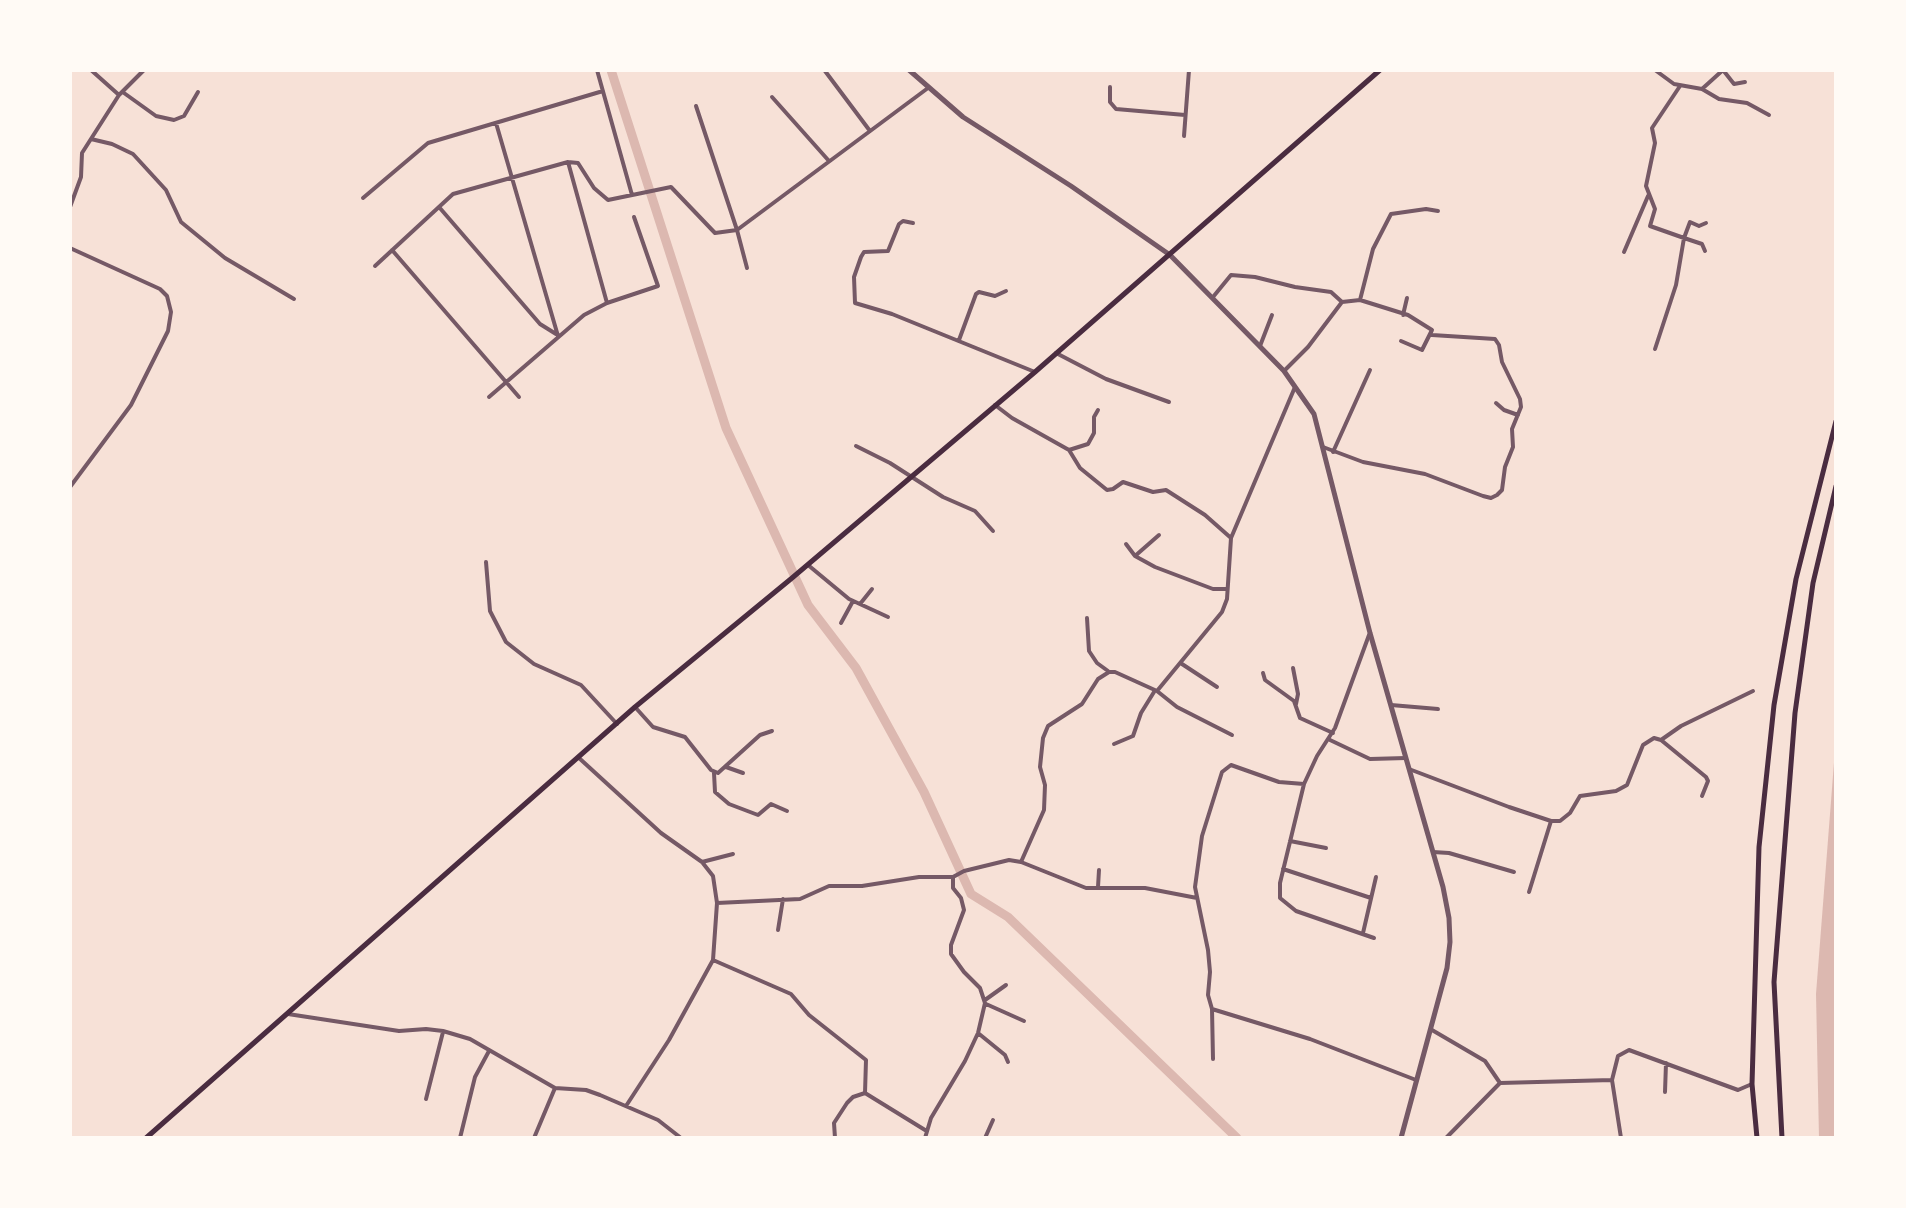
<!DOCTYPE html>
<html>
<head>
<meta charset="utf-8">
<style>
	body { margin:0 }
	#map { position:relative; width:1906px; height:1208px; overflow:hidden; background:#f7e1d7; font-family:"IBM Plex Sans",sans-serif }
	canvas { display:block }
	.frame { position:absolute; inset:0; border:72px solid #fffaf5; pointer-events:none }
</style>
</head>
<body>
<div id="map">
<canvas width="1906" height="1208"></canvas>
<div class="frame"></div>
</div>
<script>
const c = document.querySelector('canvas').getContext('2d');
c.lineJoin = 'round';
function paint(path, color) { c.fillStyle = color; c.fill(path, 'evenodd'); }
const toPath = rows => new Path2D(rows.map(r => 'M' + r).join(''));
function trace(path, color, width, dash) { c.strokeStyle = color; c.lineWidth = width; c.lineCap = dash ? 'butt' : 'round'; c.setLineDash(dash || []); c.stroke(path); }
paint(toPath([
	[1836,737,1836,1138,1819,1138,1816,994]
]), '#dcb8b0');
trace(toPath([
	[611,70,726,428,808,605,856,668,924,792,971,894,1008,917,1237,1138]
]), '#dcb8b0', 9);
trace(toPath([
	[91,70,119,95],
	[597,70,632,195],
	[1655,70,1674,84,1702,89,1719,99,1747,103,1769,115],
	[825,71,870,131],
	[1110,87,1110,102,1116,109,1185,115],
	[1702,89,1723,70,1734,84,1745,82],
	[124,93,156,116,174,120,184,116,198,92],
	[772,97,829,161],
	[696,106,737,230,747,268],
	[496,123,558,336],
	[1184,136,1189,70],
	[91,139,112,144,133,154,166,190,181,222,225,258,294,299],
	[568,162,607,303],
	[363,198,428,143,603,91],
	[70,207,81,177,82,153,119,95,144,70],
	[439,207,540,324,556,334],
	[913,223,903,221,899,224,888,251,864,252,861,257,854,277,855,303,892,314,1035,372],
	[70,248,160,289,167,296,171,312,168,331,131,405,70,487],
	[392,250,519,397],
	[1705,251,1702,244,1684,238,1690,222,1699,226,1706,223],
	[1624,252,1648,196],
	[375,266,453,194,568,162,578,163,594,188,608,200,671,187,715,233,737,230,928,88],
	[1213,297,1231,275,1255,277,1295,287,1331,292,1342,302,1360,300,1408,315,1432,330,1422,350,1401,341],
	[1360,300,1373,249,1391,214,1426,209,1438,211],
	[1403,315,1407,298],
	[959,340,976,294,979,292,995,296,1006,291],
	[1260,346,1272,315],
	[1655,349,1676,285,1684,238,1650,226,1655,209,1646,186,1655,143,1652,128,1680,86],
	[1056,353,1106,379,1169,402],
	[1284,371,1308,347,1342,302],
	[489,397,584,315,607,303,658,286,634,217],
	[1496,403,1504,410,1518,415],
	[995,405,1012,418,1069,450,1080,468,1107,490,1113,489,1123,482,1153,492,1166,490,1205,515,1231,538],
	[856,446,890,463,943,497,975,511,993,531],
	[1323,447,1363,462,1425,474,1483,496,1491,498,1497,495,1502,490,1505,467,1513,447,1512,429,1521,407,1520,399,1502,362,1499,345,1495,339,1432,335],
	[1069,450,1088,444,1094,433,1094,417,1098,410],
	[1333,452,1370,370],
	[1126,544,1135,556,1155,567,1213,589,1226,589],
	[1135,556,1159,535],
	[486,562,490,611,506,642,534,664,581,685,617,724],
	[808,565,849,599,888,617],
	[860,604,872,589],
	[1087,618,1089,651,1097,663,1108,671],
	[841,623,853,601],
	[1369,635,1335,728,1317,756,1304,784,1279,782,1231,765,1222,772,1202,836,1195,887,1208,950,1210,972,1208,995,1212,1009,1310,1039,1416,1080],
	[1182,664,1217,687],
	[1293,668,1298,694,1296,704],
	[1263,673,1265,680,1294,701,1300,718,1333,733],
	[1157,691,1177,707,1232,735],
	[1391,705,1438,709],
	[635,707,653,727,685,737,711,770,718,773,760,735,772,731],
	[1330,740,1370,759,1406,758],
	[1661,740,1681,726,1753,691],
	[1114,744,1133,736,1141,713,1154,692],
	[579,758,661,833,702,862,713,876,717,903,713,960,669,1040,626,1106],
	[726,767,743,773],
	[1409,769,1509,807,1551,821,1560,821,1570,813,1580,796,1616,791,1627,785,1643,745,1654,738,1661,740,1706,777,1708,781,1702,796],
	[714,773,715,792,729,804,758,815,771,804,787,811],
	[1304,784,1280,883,1280,898,1296,911,1374,938],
	[1290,841,1326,848],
	[1433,852,1449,853,1514,872],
	[702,862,733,854],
	[1021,862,1044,810,1045,785,1040,767,1043,738,1048,726,1082,704,1098,679,1109,672,1115,672,1157,691,1222,612,1227,599,1231,538,1295,387],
	[1283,869,1371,898],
	[1098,887,1099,870],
	[1529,892,1551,821],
	[717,903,800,899,829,886,862,886,919,877,953,877,964,871,1009,860,1021,862,1086,888,1145,888,1197,898],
	[778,930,783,899],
	[1363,933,1376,877],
	[713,960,791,994,809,1015,866,1060,865,1093,925,1130],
	[985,1000,1006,985],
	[986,1004,1024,1021],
	[1212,1009,1213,1059],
	[288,1014,399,1031,426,1029,443,1031,470,1039,555,1088,586,1090,600,1095,658,1120,681,1138],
	[1432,1030,1485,1061,1500,1083,1612,1080,1618,1056,1629,1050,1738,1090,1752,1084],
	[978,1033,1005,1055,1008,1062],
	[1612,1080,1621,1138],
	[1665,1092,1666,1063],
	[426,1099,443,1032],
	[460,1138,475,1077,489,1051],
	[534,1138,555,1088],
	[835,1138,834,1123,847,1103,853,1097,865,1093],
	[925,1138,931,1118,965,1061,978,1033,985,1003,980,988,964,972,951,954,951,945,964,910,961,898,953,888,953,877],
	[985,1138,993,1120],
	[1446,1138,1500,1083]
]), '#755966', 4);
trace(toPath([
	[909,70,963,117,1071,186,1170,255,1284,371,1314,414,1370,633,1443,887,1449,918,1450,942,1447,968,1401,1138]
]), '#755966', 5);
trace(toPath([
	[146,1138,635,707,792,578,1035,372,1380,70],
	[1757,1138,1752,1084,1759,847,1774,705,1796,579,1836,421],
	[1782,1138,1774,982,1795,713,1813,583,1836,486]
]), '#4a2c40', 5);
</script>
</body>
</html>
